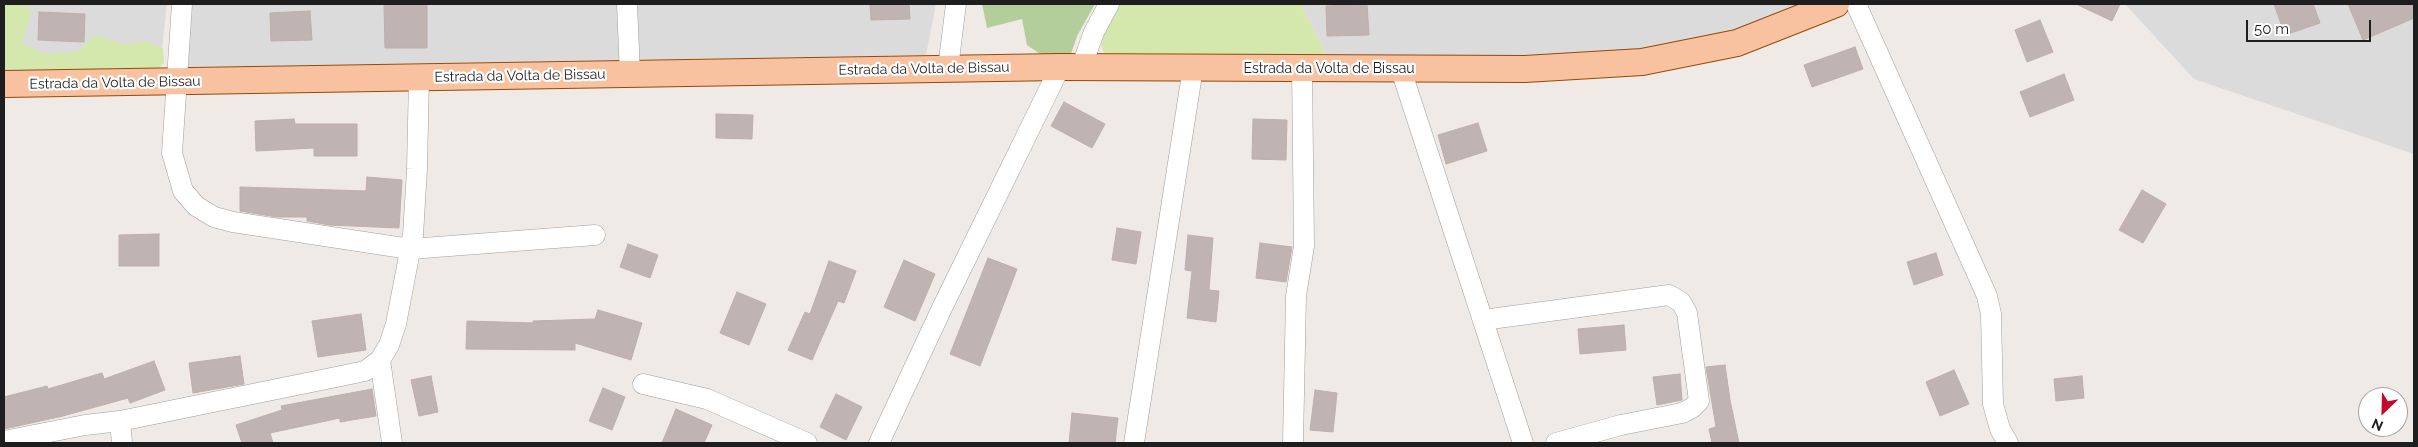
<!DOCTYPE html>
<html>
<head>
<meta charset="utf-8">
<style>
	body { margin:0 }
	#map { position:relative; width:2418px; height:447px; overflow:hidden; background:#efeae5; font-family:Raleway,sans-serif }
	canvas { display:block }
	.frame { position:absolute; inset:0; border:5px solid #1e1e1e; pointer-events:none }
	.north { position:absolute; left:2358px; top:387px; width:50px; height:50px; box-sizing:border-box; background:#fff; border:1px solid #a5a5a5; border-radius:50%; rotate:204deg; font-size:14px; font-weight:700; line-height:20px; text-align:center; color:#1e1e1e }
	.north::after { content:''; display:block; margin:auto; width:18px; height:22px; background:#c5072a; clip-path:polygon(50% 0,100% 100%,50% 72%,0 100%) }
	.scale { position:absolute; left:2246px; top:20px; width:125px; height:22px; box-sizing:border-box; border:2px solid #1e1e1e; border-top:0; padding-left:6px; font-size:15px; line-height:18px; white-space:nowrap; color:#1e1e1e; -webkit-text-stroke:4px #fff; paint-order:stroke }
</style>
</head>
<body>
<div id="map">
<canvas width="2418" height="447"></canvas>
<div class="frame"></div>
<div class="north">N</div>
<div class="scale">50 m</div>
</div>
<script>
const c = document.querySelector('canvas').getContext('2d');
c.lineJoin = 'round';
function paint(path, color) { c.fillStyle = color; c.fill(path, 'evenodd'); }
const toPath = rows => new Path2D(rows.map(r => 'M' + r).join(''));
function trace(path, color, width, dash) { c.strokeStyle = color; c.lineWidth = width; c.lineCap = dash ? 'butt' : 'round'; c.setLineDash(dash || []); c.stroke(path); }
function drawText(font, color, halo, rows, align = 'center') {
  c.font = font + ' Raleway,sans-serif'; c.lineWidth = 4.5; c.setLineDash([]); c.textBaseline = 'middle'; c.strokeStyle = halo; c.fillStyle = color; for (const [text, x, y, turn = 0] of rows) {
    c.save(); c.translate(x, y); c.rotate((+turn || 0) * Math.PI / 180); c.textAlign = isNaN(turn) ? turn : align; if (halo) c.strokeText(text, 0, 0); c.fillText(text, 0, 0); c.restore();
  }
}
paint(toPath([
	[4,4,167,4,161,59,4,62],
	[190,4,936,4,926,55,185,67],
	[1301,4,1832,4,1714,53,1329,61],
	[2125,4,2414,4,2414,154,2194,79]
]), '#dcdbdb');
paint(toPath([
	[4,4,26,4,31,14,22,44,45,54,77,52,95,35,122,44,145,41,163,48,164,63,151,75,4,75],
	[1115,4,1301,4,1329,61,1119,59,1104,53,1099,37]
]), '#d4e7ac');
paint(toPath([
	[982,4,1095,4,1077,36,1070,57,1043,56,1027,45,1022,19,987,28]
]), '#b3cd9b');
const building = toPath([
	[384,4,427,4,427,48,385,48,384,4],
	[870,4,909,4,910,19,871,20,870,4],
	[1367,4,1369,35,1327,36,1326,6,1367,4],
	[2076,4,2120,4,2112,21,2076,4],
	[2274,4,2313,4,2320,23,2285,35,2274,4],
	[2348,4,2414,4,2414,18,2363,40,2348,4],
	[310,11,312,40,271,41,270,13,310,11],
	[39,12,85,14,84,42,38,40,39,12],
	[2040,20,2053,52,2027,62,2015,30,2040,20],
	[1855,47,1863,69,1812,87,1804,65,1855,47],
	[2064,74,2074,100,2030,117,2020,92,2064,74],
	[1064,102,1105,124,1092,148,1051,126,1064,102],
	[716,114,753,115,752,139,716,138,716,114],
	[294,119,295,124,357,124,357,156,314,156,314,148,256,151,255,121,294,119],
	[1253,119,1287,120,1286,160,1252,159,1253,119],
	[1478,123,1487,151,1446,164,1438,135,1478,123],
	[367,177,402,180,399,228,329,225,307,221,307,217,277,217,240,211,240,187,366,191,367,177],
	[2142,190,2166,204,2143,243,2119,230,2142,190],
	[1117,228,1141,232,1136,264,1112,260,1117,228],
	[159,234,159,266,119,266,119,235,159,234],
	[1188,235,1213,238,1209,290,1219,291,1216,322,1187,318,1192,271,1185,270,1188,235],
	[1260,243,1292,247,1286,282,1256,278,1260,243],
	[628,244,658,255,650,278,620,267,628,244],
	[1936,253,1943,275,1914,285,1907,262,1936,253],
	[988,258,1017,269,980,366,950,354,988,258],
	[904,260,935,274,915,321,884,307,904,260],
	[829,261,856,271,844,303,838,301,812,360,788,350,805,312,810,314,829,261],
	[737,292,766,304,749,345,720,333,737,292],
	[598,310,642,323,631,360,575,343,575,350,466,349,467,321,533,323,533,321,595,319,598,310],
	[361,314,366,350,318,357,312,321,361,314],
	[1624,325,1626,350,1580,354,1578,329,1624,325],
	[240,356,244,384,193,393,189,363,240,356],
	[154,361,165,390,130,403,128,398,63,416,4,429,4,397,47,386,48,389,102,373,104,379,154,361],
	[1725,365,1730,400,1739,443,1712,443,1709,429,1716,427,1706,367,1725,365],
	[1954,370,1969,404,1940,416,1926,382,1954,370],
	[1680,374,1682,400,1657,405,1653,377,1680,374],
	[431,376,438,412,419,416,411,380,431,376],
	[2082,376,2084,398,2056,401,2054,379,2082,376],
	[603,388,625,397,612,430,589,421,603,388],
	[372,389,376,416,340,422,340,418,270,433,273,443,242,443,236,425,282,410,281,406,372,389],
	[1315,390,1337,393,1333,432,1310,430,1315,390],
	[836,394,862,407,846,440,820,427,836,394],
	[676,409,712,425,704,443,662,443,676,409],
	[1072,413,1118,418,1115,443,1069,443,1072,413]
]);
paint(building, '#bfb4b1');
trace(building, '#c0aea8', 1);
const minor = toPath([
	[182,4,172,153,183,191,196,206,214,217,233,222,410,249,595,235],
	[627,4,630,74],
	[1856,4,1987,296,1991,314,1993,404,2000,429,2008,443],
	[948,68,956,4],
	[1081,68,1094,32,1109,4],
	[1401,70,1523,443],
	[1483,320,1669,295,1681,302,1687,313,1699,401,1692,408,1682,413,1621,425,1556,443],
	[380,360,392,443],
	[643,384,707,399,807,443],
	[120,421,122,443],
	[4,441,85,425,120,421,341,376,365,371,380,360,389,345,396,324,413,235,417,169,419,78],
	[879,443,942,308,1060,67],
	[1134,443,1193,68],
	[1293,443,1296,296,1304,246,1302,68]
]);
const major = toPath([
	[4,84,1060,67,1525,69,1642,62,1737,43,1836,4]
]);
trace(minor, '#9f9f9f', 21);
trace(major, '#934a06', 28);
trace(minor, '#fff', 20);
trace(major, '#f8c2a0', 26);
drawText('14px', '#1e1e1e', '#fff', [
	["Estrada da Volta de Bissau",924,69,-1],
	["Estrada da Volta de Bissau",1329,69],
	["Estrada da Volta de Bissau",520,76,-1],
	["Estrada da Volta de Bissau",115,83,-1]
]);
</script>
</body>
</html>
